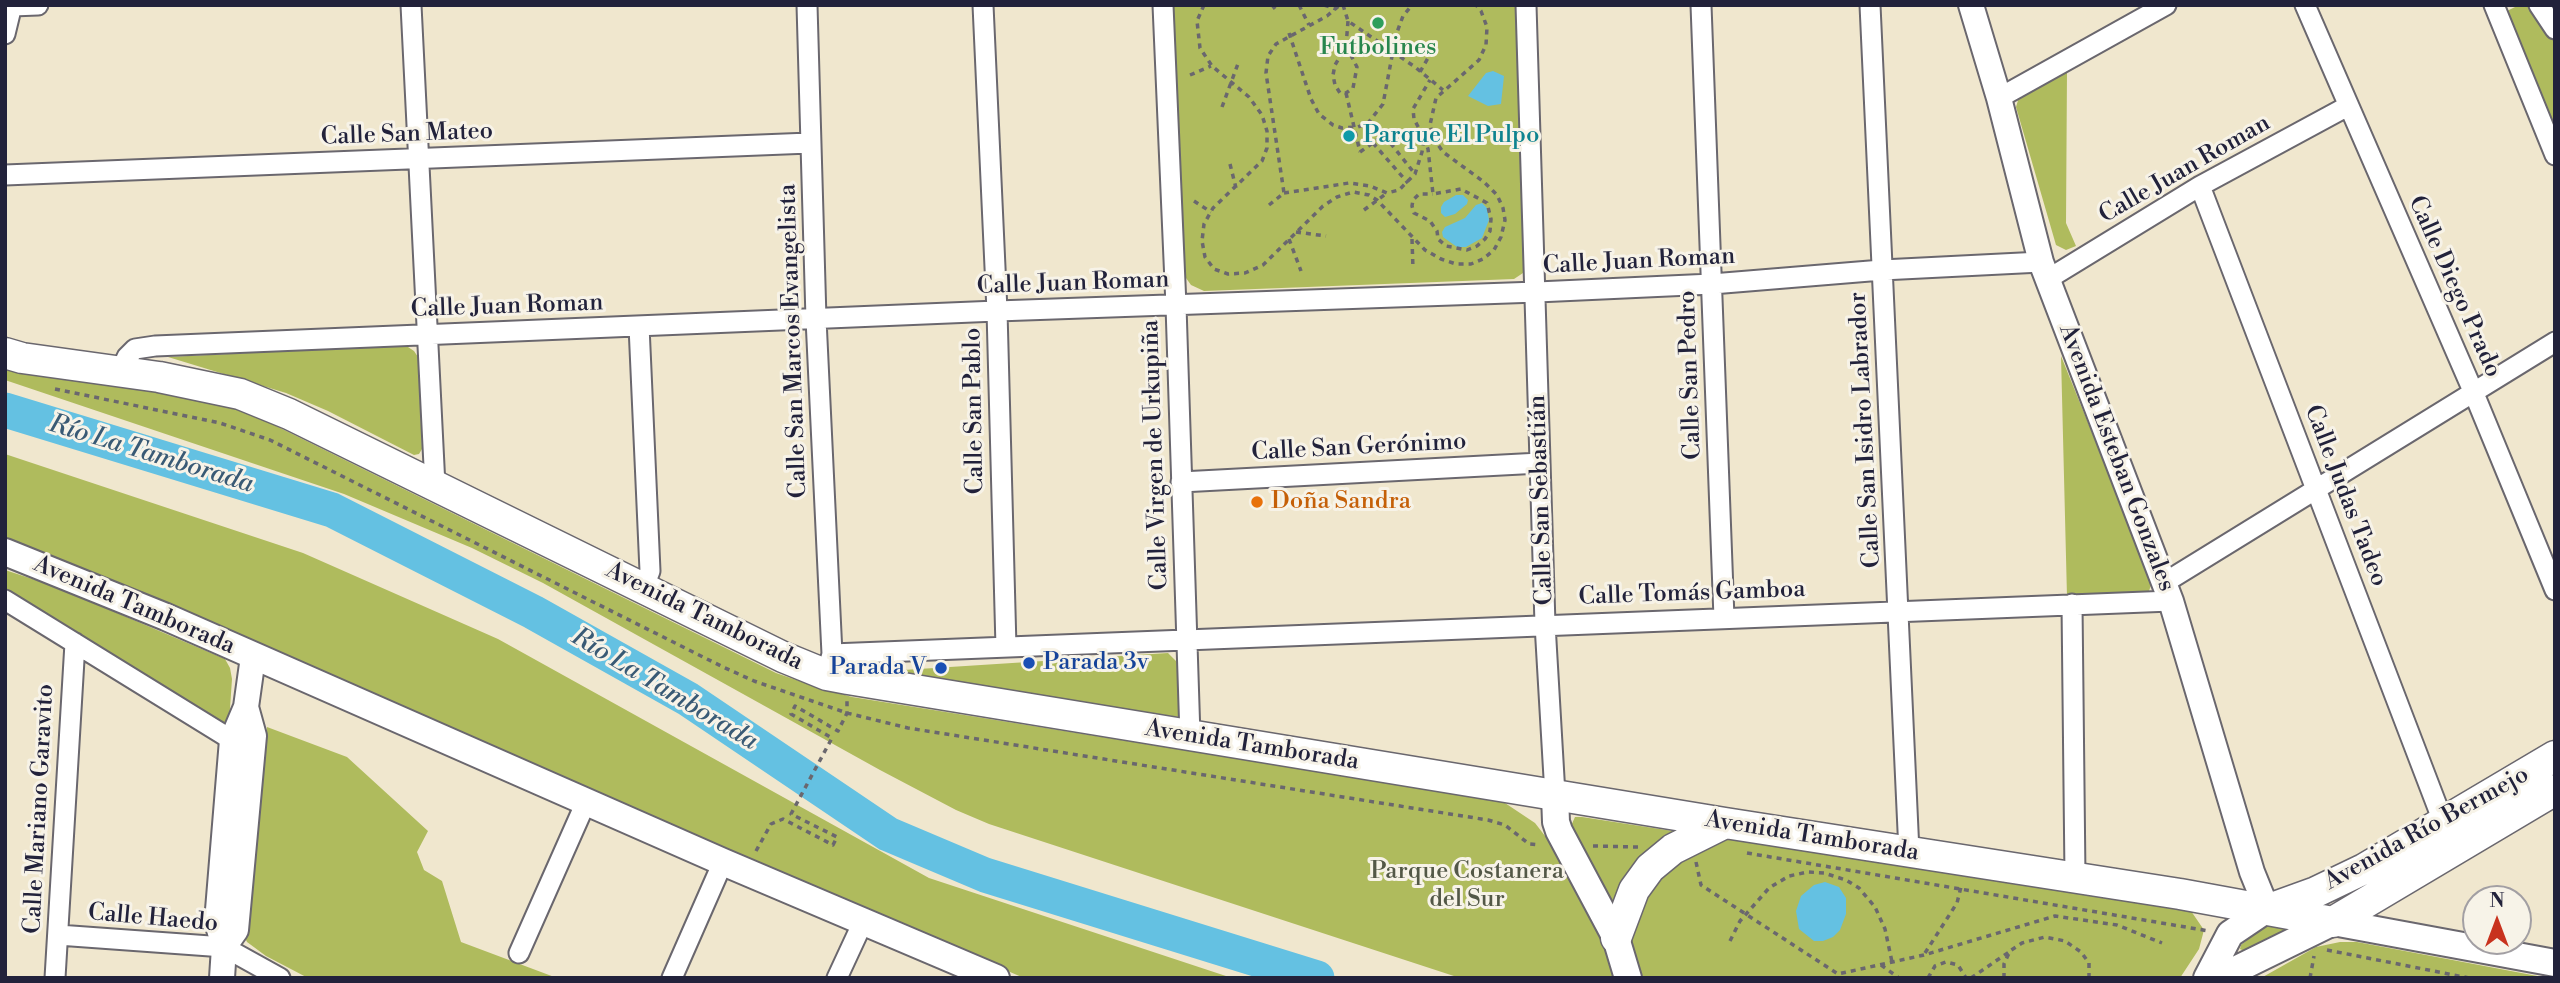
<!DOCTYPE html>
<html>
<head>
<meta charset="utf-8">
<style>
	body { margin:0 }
	#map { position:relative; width:2560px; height:983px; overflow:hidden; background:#f0e7ce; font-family:"Libre Bodoni",serif }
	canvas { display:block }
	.frame { position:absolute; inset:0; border:7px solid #22223b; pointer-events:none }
	.north { position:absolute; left:2462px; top:885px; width:70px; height:70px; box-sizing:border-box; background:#f7f3e8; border:2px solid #a29fa3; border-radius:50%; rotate:0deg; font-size:19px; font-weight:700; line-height:28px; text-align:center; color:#22223b }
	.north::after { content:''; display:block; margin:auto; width:24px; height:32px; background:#c8321e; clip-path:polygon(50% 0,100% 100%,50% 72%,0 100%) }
</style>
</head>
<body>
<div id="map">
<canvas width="2560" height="983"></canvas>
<div class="frame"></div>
<div class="north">N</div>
</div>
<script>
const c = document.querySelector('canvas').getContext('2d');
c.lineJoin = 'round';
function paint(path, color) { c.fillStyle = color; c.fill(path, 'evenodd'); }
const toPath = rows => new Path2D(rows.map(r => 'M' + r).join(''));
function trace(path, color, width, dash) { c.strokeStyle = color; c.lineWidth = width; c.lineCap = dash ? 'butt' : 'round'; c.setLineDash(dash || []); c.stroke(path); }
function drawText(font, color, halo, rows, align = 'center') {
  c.font = font + ' "Libre Bodoni",serif'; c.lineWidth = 6; c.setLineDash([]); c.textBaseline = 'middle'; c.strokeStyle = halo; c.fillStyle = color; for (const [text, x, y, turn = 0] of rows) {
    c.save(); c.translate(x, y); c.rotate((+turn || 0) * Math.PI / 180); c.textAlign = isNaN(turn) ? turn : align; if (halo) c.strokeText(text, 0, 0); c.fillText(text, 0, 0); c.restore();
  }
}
paint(toPath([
	[1171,5,1515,5,1526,267,1523,273,1514,279,1204,291,1191,285,1186,278,1184,268],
	[2519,5,2529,5,2555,43,2555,141,2503,13],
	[2067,71,2066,223,2076,246,2066,250,2056,245,2016,107,2019,97,2024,93],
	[405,345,414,351,418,357,422,449,419,454,414,455,328,411,286,393,168,357],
	[2061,356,2150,576,2152,582,2148,594,2067,597],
	[5,369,179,394,224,405,262,419,776,673,814,686,852,697,1502,801,1535,823,1552,845,1590,906,1617,978,1460,978,989,824,956,810,880,770,543,583,472,548,344,494,5,380],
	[5,454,303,553,498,639,929,878,1232,978,1024,978,751,861,5,542],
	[5,570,54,586,225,659,230,668,232,679,229,723,222,724,5,592],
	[1168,653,1180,665,1179,717,872,672],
	[267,727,347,757,428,831,417,852,424,870,442,881,461,942,557,978,308,978,266,956,247,942,239,926],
	[1575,817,1582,817,1679,832,1613,910,1570,828],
	[1740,838,2031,883,2191,911,2204,930,2199,949,2180,978,1639,978,1631,940,1636,914,1646,890,1673,859,1721,841],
	[2267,924,2287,928,2270,940,2244,951,2240,949,2241,945],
	[2340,942,2357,942,2548,978,2261,978,2316,947]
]), '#afbb5d');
paint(toPath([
	[1493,71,1504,76,1501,104,1488,106,1468,96,1486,73],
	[1456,195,1463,195,1468,200,1467,204,1455,214,1445,217,1441,213,1441,207,1444,202],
	[1482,203,1487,208,1489,220,1482,238,1466,247,1457,247,1443,237,1442,232,1445,227,1465,218,1476,205],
	[1825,882,1839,887,1846,898,1846,914,1840,930,1833,937,1823,941,1814,941,1799,929,1796,911,1801,896,1814,885]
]), '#64c1e2');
trace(toPath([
	[5,410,332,510,533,612,688,699,888,834,985,875,1317,978]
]), '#64c1e2', 35);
const minor = toPath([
	[411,5,435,486],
	[807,5,816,319,832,654,829,665],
	[983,5,997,311,1006,647],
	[1163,5,1176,306,1190,736],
	[1526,5,1545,624,1555,795],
	[1701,5,1724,618],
	[1870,5,1909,852],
	[2305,5,2473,391,2555,590],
	[2494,5,2555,155],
	[2539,5,2555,29],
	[12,6,38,5],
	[5,34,12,5],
	[1999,98,2166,5],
	[5,175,810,143],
	[2200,186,2444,824],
	[2048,279,2200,186,2348,106],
	[639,326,650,571,643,589],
	[120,372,127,357,135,349,155,346,997,311,1537,292,1712,284,1882,270,2041,262],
	[1181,482,1540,463],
	[2164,583,2555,342],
	[5,600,232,740],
	[2072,604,2075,877],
	[832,654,2171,601],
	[58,935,224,947,280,978],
	[519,953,586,802],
	[55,978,75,643],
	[672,978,723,862],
	[837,978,863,922]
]);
const tertiary = toPath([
	[1971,5,1999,98,2041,262,2171,601,2252,872,2267,909],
	[224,947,236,930,254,736,246,707],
	[222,978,224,947,217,922,232,740,246,707,253,657]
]);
const secondary = toPath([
	[5,552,166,617,723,862,996,978],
	[1555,795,1556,822,1559,831,1616,938,1628,978],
	[2207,978,2230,934,2267,909],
	[2219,978,2333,922,2555,963]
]);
const primary = toPath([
	[5,353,22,358,159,377,240,394,289,414,783,657,827,675,848,679,1725,823,2180,894,2333,922,2555,790],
	[2269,909,2316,892,2364,869,2555,756],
	[1616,938,1634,890,1650,868,1673,849,1725,823]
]);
trace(minor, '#6a676e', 23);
trace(tertiary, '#6a676e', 28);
trace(secondary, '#6a676e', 30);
trace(primary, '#6a676e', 33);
trace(toPath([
	[1204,5,1197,21,1200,48,1212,66,1249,97,1262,115,1267,131,1267,148,1262,161,1213,208,1204,224,1202,241,1205,257,1214,269,1228,274,1245,273,1263,265,1323,206,1337,197,1353,192,1369,195,1377,200,1425,250,1441,259,1456,264,1471,264,1483,259,1494,250,1501,237,1505,220,1503,208,1497,195,1484,182,1443,152,1434,139,1430,125,1436,98,1479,60,1486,45,1487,27,1481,11,1476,5],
	[1272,5,1276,10],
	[1299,5,1309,25],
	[1324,5,1336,9],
	[1343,5,1348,21,1415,67,1443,90],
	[1289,33,1311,99,1319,114,1333,125,1342,128,1358,127,1368,123,1383,104,1396,35,1403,16,1412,5],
	[1346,46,1357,67,1353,88,1346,93,1340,93,1335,85,1333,75,1335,65,1346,46],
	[1346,46,1348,21],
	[1420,72,1428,58],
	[1190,75,1211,66],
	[1222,107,1239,61],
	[1424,138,1428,149,1433,194,1461,189,1487,203,1491,219,1490,231,1485,239,1477,246,1467,250,1446,246,1438,239,1437,231,1430,221,1414,213,1412,206,1413,200,1419,194,1433,194],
	[1373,143,1408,183],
	[1360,152,1384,135,1415,174],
	[1230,164,1236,188],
	[1284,193,1349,183,1370,186,1387,193,1399,190,1415,174,1422,152,1424,138,1414,119,1413,109,1430,80],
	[1194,201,1211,212],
	[1269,205,1284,193,1266,73,1268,56,1276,44,1327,16,1340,5],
	[1364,210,1387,193],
	[1296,232,1326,236],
	[1289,239,1301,271],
	[1412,239,1413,269],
	[55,389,220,423,270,440,723,667,754,681,847,713,908,728,1488,820,1505,825,1529,844,1540,845],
	[1593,846,1638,847],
	[756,851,771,824,783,819,833,845,837,837,791,814,832,738,791,714,795,706,838,731,847,713,847,701],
	[1747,853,2209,931],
	[1696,862,1701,885,1838,974,1924,955,2055,916,2117,925,2162,943],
	[1730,941,1740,921,1769,888,1789,876,1808,872,1824,873,1846,880,1859,888,1875,907,1885,929,1892,962],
	[2327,950,2469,978],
	[1925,953,1957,903,1961,887],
	[1881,965,1899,978],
	[1928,978,1935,966,1946,962,1958,965,1966,978],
	[1971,978,2009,952],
	[2004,978,2004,964,2010,951,2022,943,2045,937,2065,941,2081,952,2089,963,2089,978],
	[2310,978,2314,956]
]), '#6a676e', 3.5, [5, 5]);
trace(minor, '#fff', 19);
trace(tertiary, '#fff', 24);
trace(secondary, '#fff', 26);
trace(primary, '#fff', 30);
trace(toPath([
	[1346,93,1360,152]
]), '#6a676e', 3.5, [5, 5]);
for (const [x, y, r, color] of [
	[1378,23,7,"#2e9e5b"],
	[1349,136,7,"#0f9aa8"],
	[1257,502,7,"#e8710a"],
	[1029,663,7,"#1a4fb4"],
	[941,668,7,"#1a4fb4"]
]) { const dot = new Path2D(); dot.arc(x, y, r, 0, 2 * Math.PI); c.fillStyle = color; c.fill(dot); trace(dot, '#f7f3e8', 2.5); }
drawText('24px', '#27864d', '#f7f3e8', [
	["Futbolines",1378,48]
]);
drawText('24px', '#22223b', '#f7f3e8', [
	["Calle San Mateo",407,135,-2],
	["Calle Juan Roman",2185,170,-30],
	["Calle Juan Roman",1639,262,-3],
	["Calle Juan Roman",1073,284,-2],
	["Calle Diego Prado",2454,287,66],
	["Calle Juan Roman",507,307,-2],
	["Calle San Marcos Evangelista",794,341,-92],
	["Calle San Pedro",1691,375,-92],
	["Calle San Pablo",975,411,-91],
	["Calle San Isidro Labrador",1866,430,-93],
	["Calle San Gerónimo",1359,448,-3],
	["Calle Virgen de Urkupiña",1156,455,-92],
	["Avenida Esteban Gonzales",2116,458,69],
	["Calle Judas Tadeo",2345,496,69],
	["Calle San Sebastián",1542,500,-92],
	["Calle Tomás Gamboa",1692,594,-2],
	["Avenida Tamborada",134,606,23],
	["Avenida Tamborada",704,617,26],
	["Avenida Tamborada",1252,746,9],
	["Calle Mariano Garavito",40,809,-87],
	["Avenida Río Bermejo",2427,829,-29],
	["Avenida Tamborada",1812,837,9],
	["Calle Haedo",153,919,5]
]);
drawText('24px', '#0d838f', '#f7f3e8', [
	["Parque El Pulpo",1363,136]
], 'left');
drawText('24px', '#c56008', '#f7f3e8', [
	["Doña Sandra",1271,502]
], 'left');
drawText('24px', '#164399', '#f7f3e8', [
	["Parada 3v",1043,663],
	["Parada V",927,668,"right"]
], 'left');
drawText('24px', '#535847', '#f7f3e8', [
	["Parque Costanera",1467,872],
	["del Sur",1467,900]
]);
drawText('italic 26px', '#395a75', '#f7f3e8', [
	["Río La Tamborada",151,455,17],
	["Río La Tamborada",664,690,31]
]);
</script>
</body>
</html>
